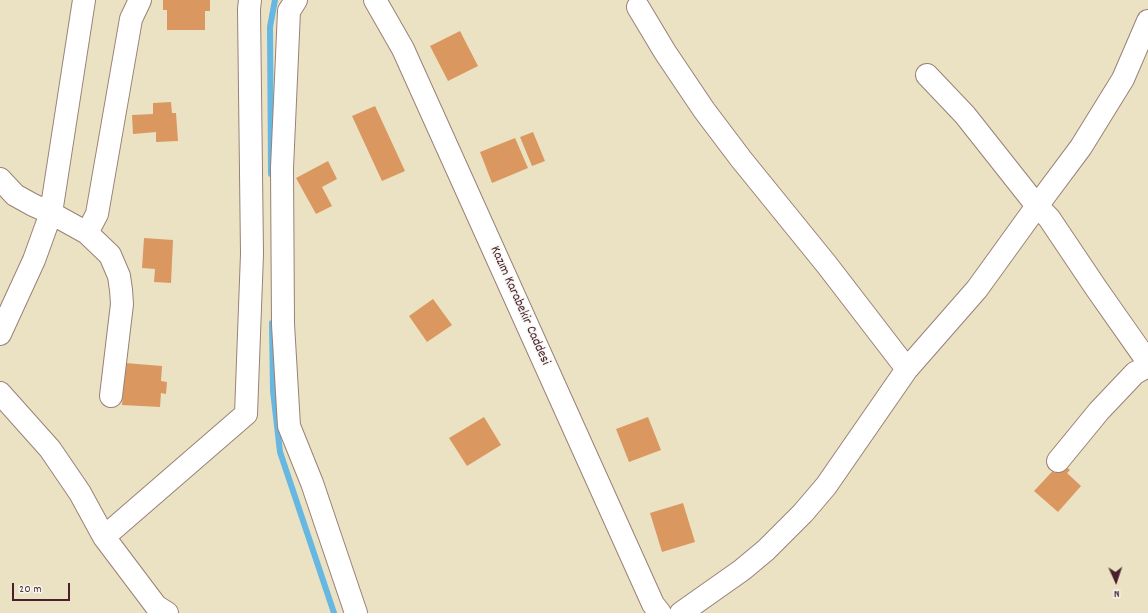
<!DOCTYPE html>
<html>
<head>
<meta charset="utf-8">
<style>
	body { margin:0 }
	#map { position:relative; width:1148px; height:613px; overflow:hidden; background:#ebe2c3; font-family:Dekko,sans-serif }
	canvas { display:block }
	.north { position:absolute; left:1096px; top:561px; width:40px; height:40px; -webkit-text-stroke:3px #f6f6f2; paint-order:stroke; rotate:177deg; font-size:11px; font-weight:700; line-height:16px; text-align:center; color:#4a1f2b }
	.north::after { content:''; display:block; margin:auto; width:14px; height:18px; background:#4a1f2b; clip-path:polygon(50% 0,100% 100%,50% 72%,0 100%) }
	.scale { position:absolute; left:12px; top:583px; width:58px; height:18px; box-sizing:border-box; border:2px solid #4a1f2b; border-top:0; padding-left:5px; font-size:12px; line-height:14px; white-space:nowrap; color:#4a1f2b; -webkit-text-stroke:3px #f6f6f2; paint-order:stroke }
</style>
</head>
<body>
<div id="map">
<canvas width="1148" height="613"></canvas>
<div class="north">N</div>
<div class="scale">20 m</div>
</div>
<script>
const c = document.querySelector('canvas').getContext('2d');
c.lineJoin = 'round';
const toPath = rows => new Path2D(rows.map(r => 'M' + r).join(''));
function trace(path, color, width, dash) { c.strokeStyle = color; c.lineWidth = width; c.lineCap = dash ? 'butt' : 'round'; c.setLineDash(dash || []); c.stroke(path); }
function paint(path, color) { c.fillStyle = color; c.fill(path, 'evenodd'); }
function drawText(font, color, halo, rows, align = 'center') {
  c.font = font + ' Dekko,sans-serif'; c.lineWidth = 3; c.setLineDash([]); c.textBaseline = 'middle'; c.strokeStyle = halo; c.fillStyle = color; for (const [text, x, y, turn = 0] of rows) {
    c.save(); c.translate(x, y); c.rotate((+turn || 0) * Math.PI / 180); c.textAlign = isNaN(turn) ? turn : align; if (halo) c.strokeText(text, 0, 0); c.fillText(text, 0, 0); c.restore();
  }
}
trace(toPath([
	[271,174,270,27,275,0],
	[272,323,273,391,280,452,334,613]
]), '#66b7e1', 6);
paint(toPath([
	[163,0,210,0,210,11,205,11,205,30,167,30,167,10,163,10],
	[460,31,478,66,448,81,430,46],
	[171,102,172,113,176,113,178,141,156,142,156,132,133,134,132,115,153,114,153,103],
	[375,106,405,171,382,181,352,116],
	[533,132,545,161,532,166,520,137],
	[515,138,528,168,492,183,480,152],
	[328,161,337,179,322,187,332,206,316,214,296,178],
	[144,238,173,240,171,283,154,282,155,269,142,268],
	[433,299,452,325,427,342,409,316],
	[125,363,162,366,161,381,167,382,166,394,161,393,160,407,122,405],
	[484,417,501,445,467,466,449,438],
	[648,417,661,450,629,462,616,429],
	[1061,462,1070,470,1067,473,1081,486,1058,512,1034,491],
	[683,503,695,542,662,552,650,513]
]), '#da9860');
const minor = toPath([
	[296,0,289,11,282,168,283,324,289,426,312,483,356,613],
	[375,0,403,49,653,604,660,613],
	[638,7,665,52,704,110,741,159,827,265,907,369],
	[927,75,965,115,1037,206,1049,218,1096,288,1148,362],
	[0,179,15,195,33,205,51,213,87,233,110,255,119,276,121,290,122,304,111,396],
	[87,233,97,214,131,19,140,0],
	[0,334,34,260,51,213,84,0],
	[0,393,50,449,80,493,104,537,156,606,167,613],
	[1058,461,1099,411,1135,373,1148,366],
	[104,537,246,414,252,254,249,9,250,0],
	[681,613,742,570,766,550,803,513,826,486,907,369,977,289,1037,206,1081,147,1123,79,1148,21]
]);
trace(minor, '#9a8077', 24);
trace(minor, '#fff', 22);
drawText('14px', '#4a1f2b', '#f6f6f2', [
	["Kazım Karabekir Caddesi",519,306,66]
]);
</script>
</body>
</html>
